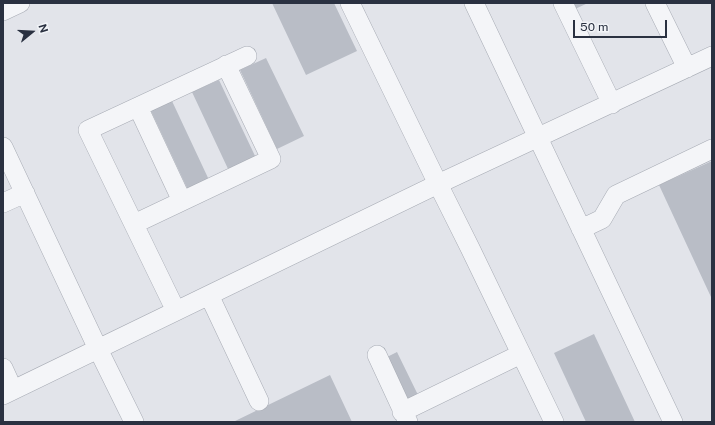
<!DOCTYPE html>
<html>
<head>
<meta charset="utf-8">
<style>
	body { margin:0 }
	#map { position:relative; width:715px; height:425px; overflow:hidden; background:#e2e4ea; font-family:"Public Sans",sans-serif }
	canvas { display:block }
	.frame { position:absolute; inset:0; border:4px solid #2a3141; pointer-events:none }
	.north { position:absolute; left:12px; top:12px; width:40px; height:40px; -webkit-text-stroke:3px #f1f3f7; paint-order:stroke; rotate:72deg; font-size:11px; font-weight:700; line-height:16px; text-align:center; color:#2a3141 }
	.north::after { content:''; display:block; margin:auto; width:14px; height:18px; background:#2a3141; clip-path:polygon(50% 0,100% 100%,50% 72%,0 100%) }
	.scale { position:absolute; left:573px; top:20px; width:94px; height:18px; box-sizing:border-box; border:2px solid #2a3141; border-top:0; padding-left:5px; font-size:12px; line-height:14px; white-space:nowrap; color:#2a3141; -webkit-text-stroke:3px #f1f3f7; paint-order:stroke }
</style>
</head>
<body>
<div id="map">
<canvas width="715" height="425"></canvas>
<div class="frame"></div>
<div class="north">N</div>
<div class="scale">50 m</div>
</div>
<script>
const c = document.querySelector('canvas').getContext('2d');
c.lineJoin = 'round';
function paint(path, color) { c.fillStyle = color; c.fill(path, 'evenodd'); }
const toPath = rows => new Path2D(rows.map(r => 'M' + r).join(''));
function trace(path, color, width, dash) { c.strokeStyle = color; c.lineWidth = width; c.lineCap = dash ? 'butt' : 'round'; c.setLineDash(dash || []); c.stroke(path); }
paint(toPath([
	[272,3,334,3,357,51,306,75],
	[572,3,588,3,575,9],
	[266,58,304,136,277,149,240,70],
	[219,80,256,158,229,171,192,92],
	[172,101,209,180,188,190,151,111],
	[712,161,712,296,711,297,659,185],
	[594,334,635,422,586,422,554,353],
	[397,352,418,395,404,402,383,359],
	[330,375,352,422,233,422]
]), '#b9bdc6');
const minor = toPath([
	[350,3,438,184,470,248,554,422],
	[474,3,673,422],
	[563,3,612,104],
	[655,3,687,68],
	[3,11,20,3],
	[138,107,182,201],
	[3,147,98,349,134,422],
	[3,203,25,193],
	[134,224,271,159,226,65],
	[581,229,602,219,616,195,712,149],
	[209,295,259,401],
	[176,311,88,130,247,56],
	[377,355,408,422],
	[3,368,13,390],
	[3,395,438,184,712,56],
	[402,412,521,354]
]);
trace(minor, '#a7abb4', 20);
trace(minor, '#f4f5f8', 19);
</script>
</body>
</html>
